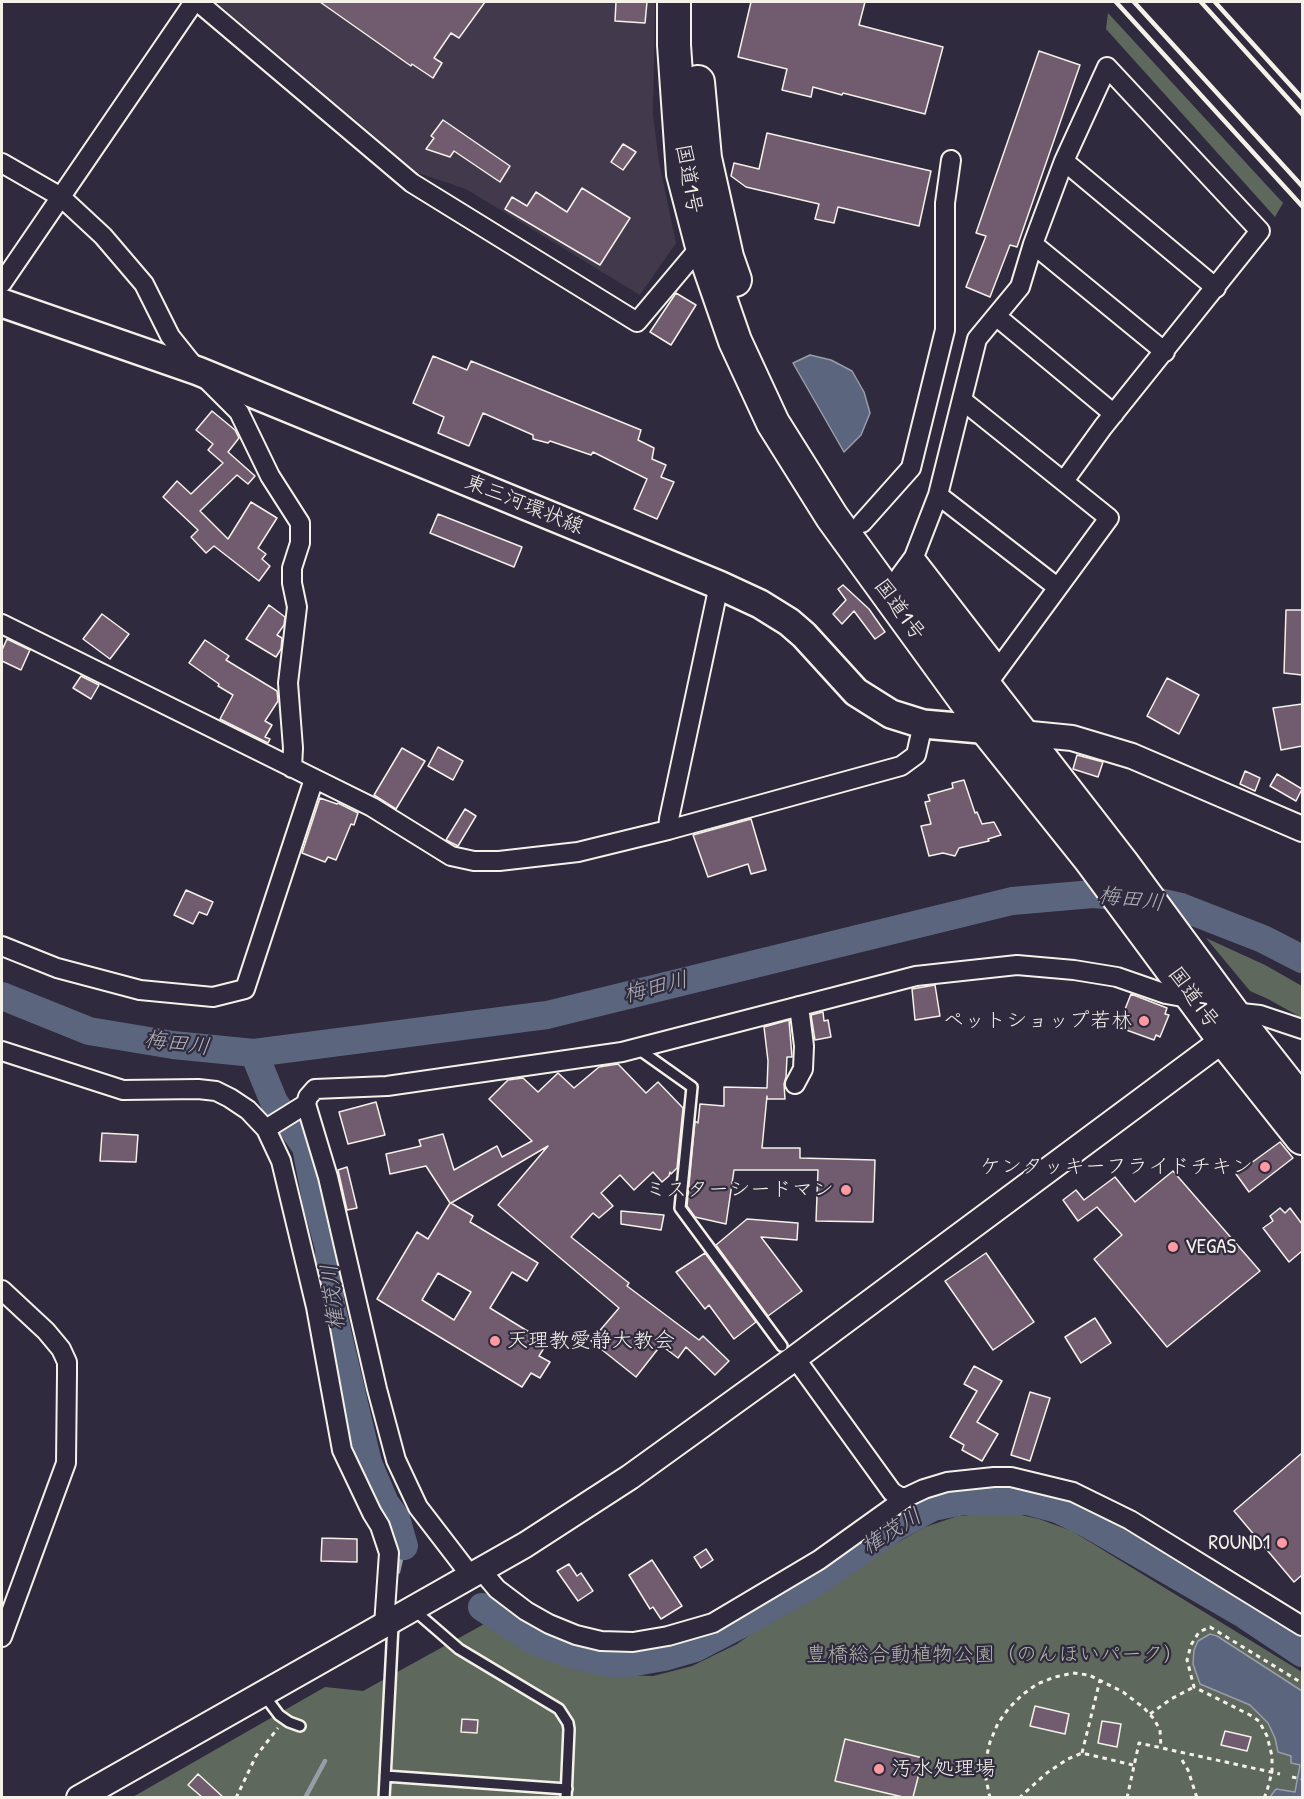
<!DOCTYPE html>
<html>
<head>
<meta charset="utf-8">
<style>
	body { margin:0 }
	#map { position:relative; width:1304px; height:1799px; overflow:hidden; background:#2f2a3d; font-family:"Patrick Hand",sans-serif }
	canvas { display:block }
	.frame { position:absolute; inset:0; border:3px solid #f4f1e8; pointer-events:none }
</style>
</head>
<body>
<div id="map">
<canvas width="1304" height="1799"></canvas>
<div class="frame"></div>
</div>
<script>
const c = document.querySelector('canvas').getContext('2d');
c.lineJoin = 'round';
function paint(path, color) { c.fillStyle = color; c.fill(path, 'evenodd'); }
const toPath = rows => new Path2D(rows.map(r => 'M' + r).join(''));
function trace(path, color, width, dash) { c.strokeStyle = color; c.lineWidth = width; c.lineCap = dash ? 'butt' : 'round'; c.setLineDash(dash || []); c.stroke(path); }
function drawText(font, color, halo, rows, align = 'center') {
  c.font = font + ' "Patrick Hand","Klee One",sans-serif'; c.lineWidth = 4.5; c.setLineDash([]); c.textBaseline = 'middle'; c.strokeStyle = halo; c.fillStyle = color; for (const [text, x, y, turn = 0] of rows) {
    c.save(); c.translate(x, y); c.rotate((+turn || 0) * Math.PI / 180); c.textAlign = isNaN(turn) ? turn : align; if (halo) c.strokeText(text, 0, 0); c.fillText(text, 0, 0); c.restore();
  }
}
paint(toPath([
	[216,2,655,2,653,115,659,162,676,243,640,295,466,189,418,173]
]), '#43394c');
paint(toPath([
	[1108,13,1283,203,1275,217,1106,29],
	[1206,938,1265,965,1302,986,1302,1018,1268,999,1250,991],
	[993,1513,1017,1514,1039,1519,1072,1531,1302,1672,1302,1797,131,1798,325,1687,363,1691,486,1623,532,1653,563,1663,622,1675,653,1676,692,1666,737,1644,812,1591,925,1527,958,1516]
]), '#5f685c');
const water = toPath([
	[810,355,831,360,852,371,864,392,870,413,861,435,844,452,793,363,810,355],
	[1210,1634,1217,1636,1302,1691,1302,1797,1270,1797,1276,1789,1295,1792,1300,1765,1291,1763,1291,1756,1278,1752,1275,1738,1268,1723,1250,1705,1200,1684,1193,1664,1194,1650,1198,1641,1210,1634]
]);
paint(water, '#5c657e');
trace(water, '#999da8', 1.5);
trace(toPath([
	[398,1572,404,1546],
	[305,1798,325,1761]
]), '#999da8', 4.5);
trace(toPath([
	[2,996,89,1031,173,1045,254,1053,547,1015,1012,901,1093,894,1141,898,1181,907,1263,939,1302,959],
	[254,1053,274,1102,306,1147,317,1205,329,1248,330,1301,368,1463,385,1503,396,1518,404,1546],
	[482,1607,534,1641,577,1656,610,1663,630,1663,664,1657,695,1648,743,1623,819,1580,894,1528,933,1507,963,1501,1027,1501,1057,1509,1086,1523,1245,1615,1302,1653]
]), '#5c657e', 28);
const building = toPath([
	[320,2,485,2,459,38,451,33,434,58,442,63,433,78,412,64,411,66,320,2],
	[616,2,647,2,645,23,615,21,616,2],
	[751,2,865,2,859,25,943,47,925,114,843,93,842,95,813,87,811,97,782,90,787,69,738,57,751,2],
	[1039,51,1080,65,1017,247,1010,245,990,297,966,287,986,236,976,233,1039,51],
	[443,120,510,166,500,182,454,151,450,157,426,149,434,138,431,136,443,120],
	[767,133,931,171,919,226,838,207,834,223,815,219,819,204,746,187,731,176,734,163,759,169,767,133],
	[623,144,636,152,623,170,611,162,623,144],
	[582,188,630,218,600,265,505,209,512,197,527,206,536,192,567,212,582,188],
	[676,293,696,305,671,345,650,332,676,293],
	[433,356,467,370,471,361,641,430,638,440,654,448,652,459,666,465,661,477,674,482,657,519,634,509,647,479,593,452,591,455,550,441,548,443,533,439,533,435,483,413,469,446,438,433,444,417,413,403,433,356],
	[212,411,235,430,239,438,228,452,255,476,248,484,237,475,200,511,228,539,251,502,277,518,258,548,266,554,262,559,270,566,259,581,214,546,206,553,191,537,198,530,163,497,177,481,191,494,223,463,208,450,213,444,196,430,212,411],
	[438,514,522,547,514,567,430,533,438,514],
	[843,585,869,609,885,632,875,639,854,611,842,624,833,614,846,600,838,589,843,585],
	[269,605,285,617,284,625,277,635,282,638,281,649,276,657,246,639,269,605],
	[1286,610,1302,610,1302,675,1284,673,1286,610],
	[102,614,129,634,110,659,83,639,102,614],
	[7,639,30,650,21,670,2,661,2,650,7,639],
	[205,640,229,656,226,660,277,691,278,701,265,721,272,725,265,737,270,739,268,743,220,719,233,695,218,686,219,684,189,663,205,640],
	[81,676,99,685,91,699,73,688,81,676],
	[1167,678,1199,695,1179,734,1147,716,1167,678],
	[1302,704,1302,746,1281,750,1273,708,1302,704],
	[438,747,463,761,453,780,428,766,438,747],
	[402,748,425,761,396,809,374,795,402,748],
	[1077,755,1103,762,1098,777,1073,769,1077,755],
	[1245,771,1260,778,1255,791,1240,784,1245,771],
	[1277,774,1302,789,1296,801,1270,786,1277,774],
	[964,780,975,813,977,812,982,824,994,822,1001,835,988,839,989,841,959,848,955,856,943,853,929,856,921,826,931,824,925,802,930,801,928,795,953,788,952,783,964,780],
	[320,798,337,804,338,803,358,813,354,825,351,824,336,860,328,857,325,862,302,853,320,798],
	[465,809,476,816,458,846,446,840,465,809],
	[751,819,766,870,751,874,748,864,708,877,693,835,751,819],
	[186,890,213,902,207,915,199,912,193,924,174,915,186,890],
	[935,985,940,1016,915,1020,912,989,935,985],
	[1131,994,1167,1008,1165,1014,1169,1015,1160,1037,1156,1035,1154,1040,1118,1027,1131,994],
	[823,1012,824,1021,828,1020,831,1037,815,1040,811,1015,823,1012],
	[789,1020,792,1057,787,1057,786,1077,784,1084,785,1099,767,1099,767,1096,762,1148,800,1148,800,1158,875,1160,873,1222,816,1221,818,1170,734,1170,726,1224,695,1217,687,1206,695,1121,698,1123,700,1104,724,1106,724,1087,767,1088,768,1061,764,1027,789,1020],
	[618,1064,646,1093,658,1082,683,1108,677,1168,671,1174,670,1172,669,1176,662,1182,653,1172,634,1190,620,1175,601,1193,613,1206,599,1218,593,1213,571,1237,629,1283,627,1286,699,1340,703,1336,729,1361,715,1375,686,1347,678,1358,661,1345,636,1377,591,1341,619,1308,498,1205,548,1146,451,1203,473,1216,470,1222,538,1263,527,1281,512,1272,490,1308,547,1343,539,1356,550,1362,540,1378,531,1373,522,1387,377,1299,417,1232,428,1239,450,1203,426,1166,390,1174,386,1154,421,1146,419,1140,443,1134,454,1170,497,1146,502,1157,532,1141,489,1099,508,1080,523,1078,538,1092,558,1073,574,1088,599,1067,618,1064],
	[438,1273,471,1292,454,1320,422,1300,438,1273],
	[376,1102,385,1135,348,1144,339,1112,376,1102],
	[102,1133,138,1135,136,1162,100,1161,102,1133],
	[1280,1142,1293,1158,1249,1192,1236,1174,1280,1142],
	[347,1167,357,1208,347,1210,338,1170,347,1167],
	[1173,1171,1260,1271,1167,1347,1094,1259,1122,1235,1097,1207,1078,1221,1063,1200,1076,1190,1084,1200,1115,1177,1135,1202,1173,1171],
	[1280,1208,1285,1213,1290,1208,1302,1224,1302,1251,1289,1262,1263,1228,1273,1221,1270,1216,1280,1208],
	[621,1211,664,1215,661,1230,621,1224,621,1211],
	[747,1219,798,1223,797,1240,761,1237,802,1291,768,1316,716,1245,747,1219],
	[705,1253,756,1322,734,1339,709,1305,705,1309,676,1272,705,1253],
	[986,1253,1034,1322,993,1350,945,1281,986,1253],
	[1095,1318,1111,1343,1081,1363,1065,1337,1095,1318],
	[974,1366,1002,1381,977,1422,998,1434,982,1461,962,1450,964,1445,950,1437,977,1391,964,1384,974,1366],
	[1030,1392,1050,1398,1030,1461,1011,1455,1030,1392],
	[1302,1453,1302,1575,1294,1582,1234,1511,1302,1453],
	[322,1538,357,1539,357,1562,321,1561,322,1538],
	[706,1549,713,1560,701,1568,694,1557,706,1549],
	[652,1560,682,1606,661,1619,653,1607,650,1609,629,1575,652,1560],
	[569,1564,577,1576,581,1573,593,1591,578,1601,557,1571,569,1564],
	[1035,1706,1069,1714,1065,1734,1030,1726,1035,1706],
	[462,1719,478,1720,477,1733,461,1732,462,1719],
	[1102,1721,1121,1724,1117,1747,1098,1743,1102,1721],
	[1225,1731,1251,1737,1247,1751,1221,1745,1225,1731],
	[845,1739,923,1758,913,1797,903,1797,835,1781,845,1739],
	[198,1774,223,1797,202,1797,188,1785,198,1774]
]);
paint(building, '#715b6f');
trace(building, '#f4f1e8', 1.5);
const lane = toPath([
	[637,1048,692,1087,680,1208,782,1346],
	[414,1610,459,1649,559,1709,568,1723,569,1729,566,1798],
	[264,1695,279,1715,289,1722,300,1726],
	[385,1776,567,1789],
	[384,1798,393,1625]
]);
const street = toPath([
	[198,2,412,183,637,322,706,240],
	[1064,161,1216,288],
	[2,163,61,197,103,236,144,284,170,336,198,371,239,412,270,476,300,523,300,543,292,568,292,583,297,607,288,683,293,748,292,768],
	[1033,244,1165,352],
	[2,283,194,2],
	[996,316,1114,414],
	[962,400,1109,518,985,687],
	[938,495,1057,587],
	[862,523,911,468,945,330,945,203,951,160],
	[914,557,999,667],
	[900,576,914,557,938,495,977,339,1020,287,1033,244,1064,161,1107,67,1260,231,1103,427,1064,481],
	[2,624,372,807,451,856,474,861,499,861,578,852,668,830,901,766,916,755,923,724],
	[668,830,669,819,719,585],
	[2,946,57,968,140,990,213,997,245,989,314,779],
	[1232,1012,1260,1015,1302,1029],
	[2,1051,123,1090,198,1089,216,1091,230,1098,248,1110,266,1129,306,1104,308,1097,315,1089,387,1086,622,1052,916,976,1017,965,1074,970,1117,977,1166,994,1193,999],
	[795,1084,803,1069,804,1046,799,1006],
	[306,1104,328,1177,377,1389,396,1460,418,1507,471,1576],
	[266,1129,281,1161,316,1307,342,1450,372,1513,380,1526,389,1553,384,1625],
	[2,1290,46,1331,61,1349,67,1362,67,1374,66,1463,2,1637],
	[795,1358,892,1492,900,1497,907,1497,924,1489,947,1482,994,1477,1011,1477,1073,1492,1130,1520,1302,1626],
	[481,1570,497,1589,526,1611,549,1624,576,1635,601,1641,633,1642,668,1636,713,1623,819,1560,907,1497]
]);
const secondary = toPath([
	[1021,733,1072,738,1132,756,1302,829],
	[79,1798,525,1545,630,1477,795,1358,1238,1029]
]);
const primary = toPath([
	[2,303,198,371,719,585,760,604,789,622,804,635,856,692,891,714,923,724,1003,731]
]);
const highway = toPath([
	[674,2,674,45,683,174,701,243,735,341,773,423,832,517,986,729,1090,859,1224,1040,1302,1138],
	[698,82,705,158,727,257,735,280],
	[905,583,1122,863,1242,1026,1302,1102]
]);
trace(lane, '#f4f1e8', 14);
trace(street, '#f4f1e8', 22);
trace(secondary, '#f4f1e8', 28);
trace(primary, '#f4f1e8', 32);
trace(highway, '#f4f1e8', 36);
trace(toPath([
	[1150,1714,1171,1699,1194,1687],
	[1082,1753,1100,1680],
	[1182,1760,1188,1770,1197,1798],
	[1292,1777,1302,1779],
	[236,1798,256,1756,278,1728],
	[990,1798,986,1779,985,1763,990,1742,998,1723,1009,1708,1022,1695,1037,1684,1055,1677,1073,1673,1089,1675,1123,1692,1144,1708,1154,1719,1160,1730,1161,1748],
	[1019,1798,1048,1772,1068,1759,1082,1753,1133,1765],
	[1127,1798,1139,1743,1280,1774],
	[1264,1798,1267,1791,1272,1772,1272,1756,1267,1736,1259,1721,1250,1715,1194,1687,1187,1660,1191,1645,1199,1632,1210,1627,1302,1683]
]), '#f4f1e8', 3, [4.5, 4.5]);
trace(lane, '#2f2a3d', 9);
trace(street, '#2f2a3d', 18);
trace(secondary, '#2f2a3d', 24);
trace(primary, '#2f2a3d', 27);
trace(highway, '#2f2a3d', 32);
trace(toPath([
	[1116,2,1302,206],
	[1134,2,1302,186],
	[1201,2,1302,114],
	[1215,2,1302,98]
]), '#f4f1e8', 4.5);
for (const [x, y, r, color] of [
	[1144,1021,6,"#ff9aa2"],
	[1265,1167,6,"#ff9aa2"],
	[846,1190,6,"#ff9aa2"],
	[1173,1247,6,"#ff9aa2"],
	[495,1341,6,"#ff9aa2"],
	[1282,1543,6,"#ff9aa2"],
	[879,1769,6,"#ff9aa2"]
]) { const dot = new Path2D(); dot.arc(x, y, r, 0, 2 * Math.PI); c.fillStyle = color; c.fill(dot); trace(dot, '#2f2a3d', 2); }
drawText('21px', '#f4f1e8', '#2f2a3d', [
	["国道1号",688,179,80],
	["東三河環状線",524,505,22],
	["国道1号",899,610,54],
	["国道1号",1193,998,54]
]);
drawText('21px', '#f4f1e8', '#2f2a3d', [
	["ペットショップ若林",1132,1021],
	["ケンタッキーフライドチキン",1253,1167],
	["ミスターシードマン",834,1190],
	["VEGAS",1185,1247,"left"],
	["天理教愛静大教会",507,1341,"left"],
	["ROUND1",1270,1543],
	["汚水処理場",891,1769,"left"]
], 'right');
drawText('21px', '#b1b3a9', '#2f2a3d', [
	["豊橋総合動植物公園（のんほいパーク）",995,1655]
]);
drawText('italic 22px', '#b0b2b8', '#2f2a3d', [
	["梅田川",1131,900,7],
	["梅田川",656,988,-14],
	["梅田川",177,1044,7],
	["権茂川",334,1297,-97],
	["権茂川",892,1532,-32]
]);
</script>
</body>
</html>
